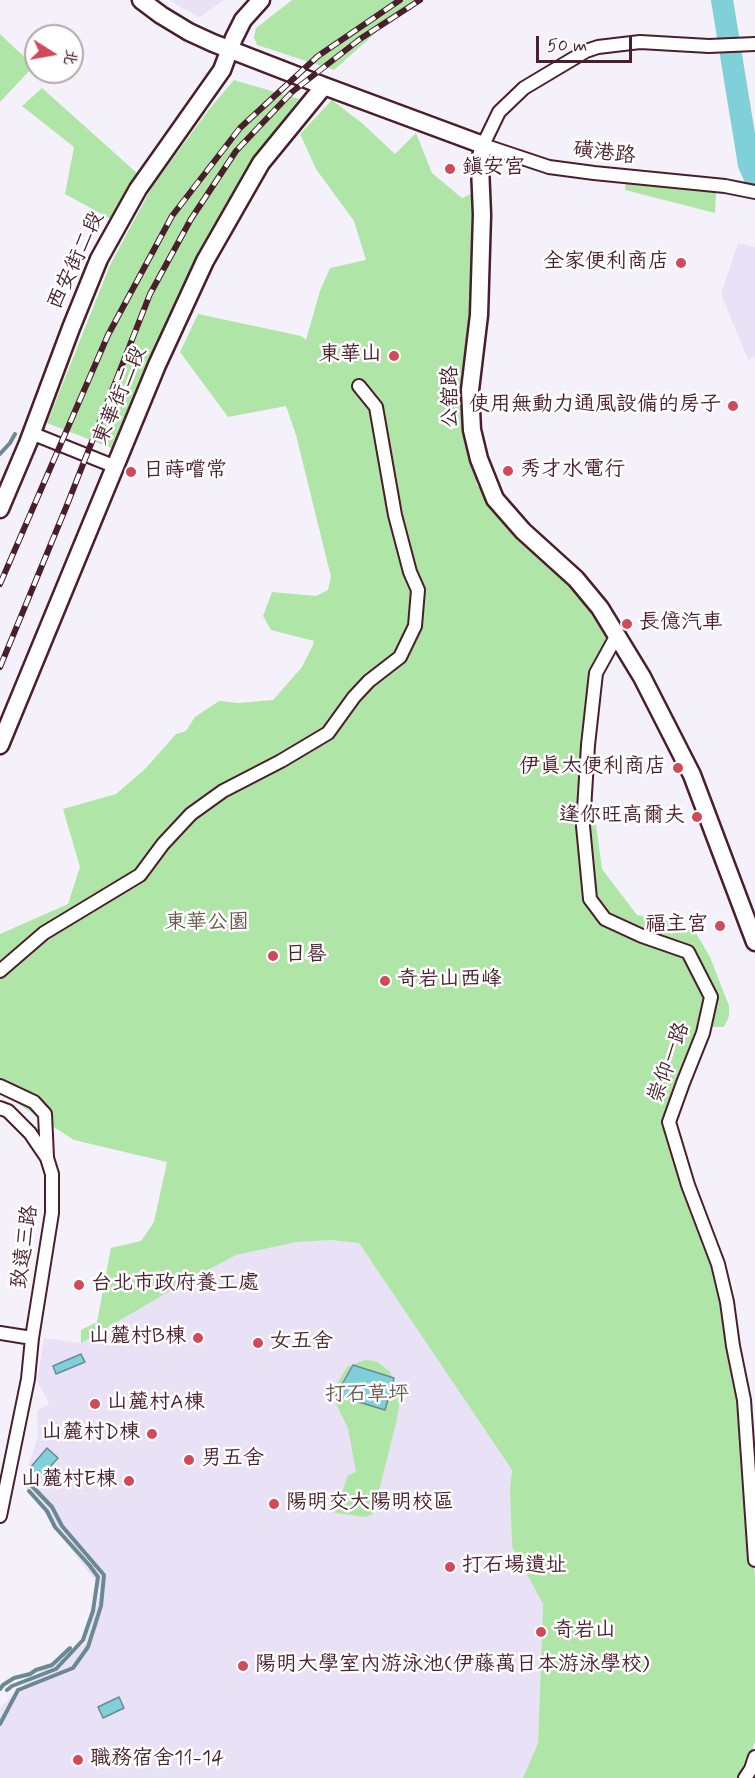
<!DOCTYPE html>
<html>
<head>
<meta charset="utf-8">
<style>
	body { margin:0 }
	#map { position:relative; width:755px; height:1778px; overflow:hidden; background:#f5f1fb; font-family:Mynerve,"LXGW WenKai TC",sans-serif }
	canvas { display:block }
	.north { position:absolute; left:24px; top:24px; width:60px; height:60px; box-sizing:border-box; background:#fff; border:2px solid #b7a5aa; border-radius:50%; rotate:101deg; font-size:16px; font-weight:700; line-height:24px; text-align:center; color:#4a1f2b }
	.north::after { content:''; display:block; margin:auto; width:21px; height:27px; background:#d1495b; clip-path:polygon(50% 0,100% 100%,50% 72%,0 100%) }
	.scale { position:absolute; left:536px; top:36px; width:96px; height:27px; box-sizing:border-box; border:3px solid #4a1f2b; border-top:0; padding-left:8px; font-size:18px; line-height:21px; white-space:nowrap; color:#4a1f2b; -webkit-text-stroke:4px #fff; paint-order:stroke }
</style>
</head>
<body>
<div id="map">
<canvas width="755" height="1778"></canvas>
<div class="north">北</div>
<div class="scale">50 m</div>
</div>
<script>
const c = document.querySelector('canvas').getContext('2d');
c.lineJoin = 'round';
function paint(path, color) { c.fillStyle = color; c.fill(path, 'evenodd'); }
const toPath = rows => new Path2D(rows.map(r => 'M' + r).join(''));
function trace(path, color, width, dash) { c.strokeStyle = color; c.lineWidth = width; c.lineCap = dash ? 'butt' : 'round'; c.setLineDash(dash || []); c.stroke(path); }
function drawText(font, color, halo, rows, align = 'center') {
  c.font = font + ' Mynerve,"LXGW WenKai TC",sans-serif'; c.lineWidth = 5; c.setLineDash([]); c.textBaseline = 'middle'; c.strokeStyle = halo; c.fillStyle = color; for (const [text, x, y, turn = 0] of rows) {
    c.save(); c.translate(x, y); c.rotate((+turn || 0) * Math.PI / 180); c.textAlign = isNaN(turn) ? turn : align; if (halo) c.strokeText(text, 0, 0); c.fillText(text, 0, 0); c.restore();
  }
}
paint(toPath([
	[171,0,224,0,200,17,180,7],
	[738,243,755,247,755,357,748,360,721,294],
	[331,1240,359,1243,512,1470,510,1489,512,1547,543,1604,538,1743,523,1778,0,1778,0,1708,31,1678,85,1644,101,1589,22,1483,38,1437,37,1410,49,1404,37,1380,44,1338,81,1343,189,1280,236,1255,297,1242]
]), '#e9e1f6');
paint(toPath([
	[292,0,422,0,408,4,334,70,257,45,254,37,256,28],
	[0,34,34,66,0,102],
	[234,80,299,99,254,157,197,255,160,336,114,449,47,423,110,265,152,187,210,108],
	[42,88,138,174,111,219,65,194,74,147,22,106],
	[332,100,363,124,395,154,416,133,432,173,462,198,475,192,467,416,477,485,520,537,574,585,608,630,613,649,599,671,592,795,602,869,637,915,665,920,696,933,710,957,729,1006,729,1016,724,1027,708,1027,673,1117,703,1226,714,1238,731,1286,750,1494,755,1578,755,1741,744,1778,523,1778,538,1743,543,1604,512,1547,510,1489,512,1470,359,1243,331,1240,297,1242,236,1255,189,1280,81,1343,81,1330,97,1322,111,1248,141,1241,154,1222,167,1162,74,1140,0,1092,0,934,68,904,80,867,63,809,116,794,145,769,176,734,186,731,195,717,219,701,238,703,273,700,302,667,313,645,314,641,271,630,263,616,272,592,316,596,328,590,331,577,296,435,286,406,228,417,180,352,198,314,301,336,306,340,320,291,330,268,366,260,354,221,316,169,300,134],
	[626,180,716,192,715,213,625,190],
	[365,1360,376,1361,389,1371,397,1385,400,1401,396,1423,373,1514,366,1517,335,1513,348,1475,356,1472,348,1428,331,1394,347,1367]
]), '#b0e5a8');
const water = toPath([
	[81,1354,85,1362,56,1374,53,1366,81,1354],
	[353,1365,394,1378,385,1410,336,1395,353,1365],
	[47,1448,58,1458,41,1477,30,1468,47,1448],
	[119,1697,124,1708,103,1718,98,1707,119,1697]
]);
paint(water, '#7fd0d8');
trace(water, '#6a8993', 1.5);
trace(toPath([
	[0,454,10,443,15,434],
	[0,1689,3,1685,14,1678,30,1674,36,1670,52,1665,70,1648],
	[7,1690,12,1686,56,1669,83,1640,93,1611,98,1577,90,1566,55,1527,47,1511,29,1491],
	[0,1724,18,1690,73,1668,88,1647,101,1606,104,1575,62,1526,52,1507,31,1485,39,1475]
]), '#6a8993', 4);
trace(toPath([
	[722,0,749,165,755,178]
]), '#7fd0d8', 22);
const street = toPath([
	[755,44,709,46,640,42,598,47,586,51,524,88,499,112,483,145,549,167,594,173,725,186,755,192],
	[31,433,116,467],
	[617,635,596,673,588,745,583,826,590,899,605,919,642,936,688,952,711,997,703,1033,683,1083,669,1122,688,1185,718,1264,727,1302,733,1346,744,1400,755,1560],
	[0,971,44,933,140,875,163,844,191,814,223,791,281,761,328,733,354,697,369,681,400,657,415,626,418,590,410,572,395,515,376,407,359,386],
	[0,1086,34,1102,45,1114,47,1157],
	[0,1108,8,1111,30,1133,47,1158,52,1174,52,1213,32,1338,28,1379,0,1516],
	[0,1333,32,1338],
	[745,1778,751,1769,755,1757]
]);
const secondary = toPath([
	[141,0,161,15,189,32,213,43,324,86,483,145,480,166,482,215,479,315,470,390,472,430,479,459,495,499,523,531,576,579,600,608,642,677,692,775,755,942],
	[0,509,28,443,71,328,99,259,138,189,222,70,234,38,243,20,261,0],
	[0,745,157,365,205,261,261,163,324,86]
]);
trace(street, '#4a1f2b', 16);
trace(secondary, '#4a1f2b', 21);
trace(street, '#fff', 12);
trace(secondary, '#fff', 16);
const rail = toPath([
	[0,584,108,335,172,216,240,128,318,56,400,0],
	[0,667,67,505,150,294,191,219,236,151,292,92,360,39,420,0]
]);
trace(rail, '#4a1f2b', 6);
trace(rail, '#fff', 4, [11]);
for (const [x, y, r, color] of [
	[450,169,6,"#d1495b"],
	[681,263,6,"#d1495b"],
	[394,356,6,"#d1495b"],
	[733,406,6,"#d1495b"],
	[508,471,6,"#d1495b"],
	[131,472,6,"#d1495b"],
	[627,624,6,"#d1495b"],
	[678,768,6,"#d1495b"],
	[697,817,6,"#d1495b"],
	[720,926,6,"#d1495b"],
	[273,956,6,"#d1495b"],
	[385,981,6,"#d1495b"],
	[79,1285,6,"#d1495b"],
	[198,1338,6,"#d1495b"],
	[258,1343,6,"#d1495b"],
	[95,1404,6,"#d1495b"],
	[152,1434,6,"#d1495b"],
	[189,1460,6,"#d1495b"],
	[129,1481,6,"#d1495b"],
	[274,1504,6,"#d1495b"],
	[450,1567,6,"#d1495b"],
	[541,1632,6,"#d1495b"],
	[243,1666,6,"#d1495b"],
	[78,1760,6,"#d1495b"]
]) { const dot = new Path2D(); dot.arc(x, y, r, 0, 2 * Math.PI); c.fillStyle = color; c.fill(dot); trace(dot, '#fff', 2); }
drawText('21px', '#4a1f2b', '#fff', [
	["磺港路",604,154,7],
	["西安街二段",77,261,-65],
	["東華街二段",121,396,-67],
	["公舘路",452,397,-90],
	["崇仰一路",670,1063,-70],
	["致遠三路",26,1247,-82]
]);
drawText('21px', '#4a1f2b', '#fff', [
	["鎮安宮",462,169],
	["全家便利商店",669,263,"right"],
	["東華山",382,356,"right"],
	["使用無動力通風設備的房子",721,406,"right"],
	["秀才水電行",520,471],
	["日蒔嚐常",143,472],
	["長億汽車",639,624],
	["伊真太便利商店",666,768,"right"],
	["逢你旺高爾夫",685,817,"right"],
	["福主宮",708,926,"right"],
	["日晷",285,956],
	["奇岩山西峰",397,981],
	["台北市政府養工處",91,1285],
	["山麓村B棟",186,1338,"right"],
	["女五舍",270,1343],
	["山麓村A棟",107,1404],
	["山麓村D棟",140,1434,"right"],
	["男五舍",201,1460],
	["山麓村E棟",117,1481,"right"],
	["陽明交大陽明校區",286,1504],
	["打石場遺址",462,1567],
	["奇岩山",553,1632],
	["陽明大學室內游泳池(伊藤萬日本游泳學校)",255,1666],
	["職務宿舍11-14",90,1760]
], 'left');
drawText('21px', '#695a50', '#fff', [
	["東華公園",207,924],
	["打石草坪",367,1396]
]);
</script>
</body>
</html>
